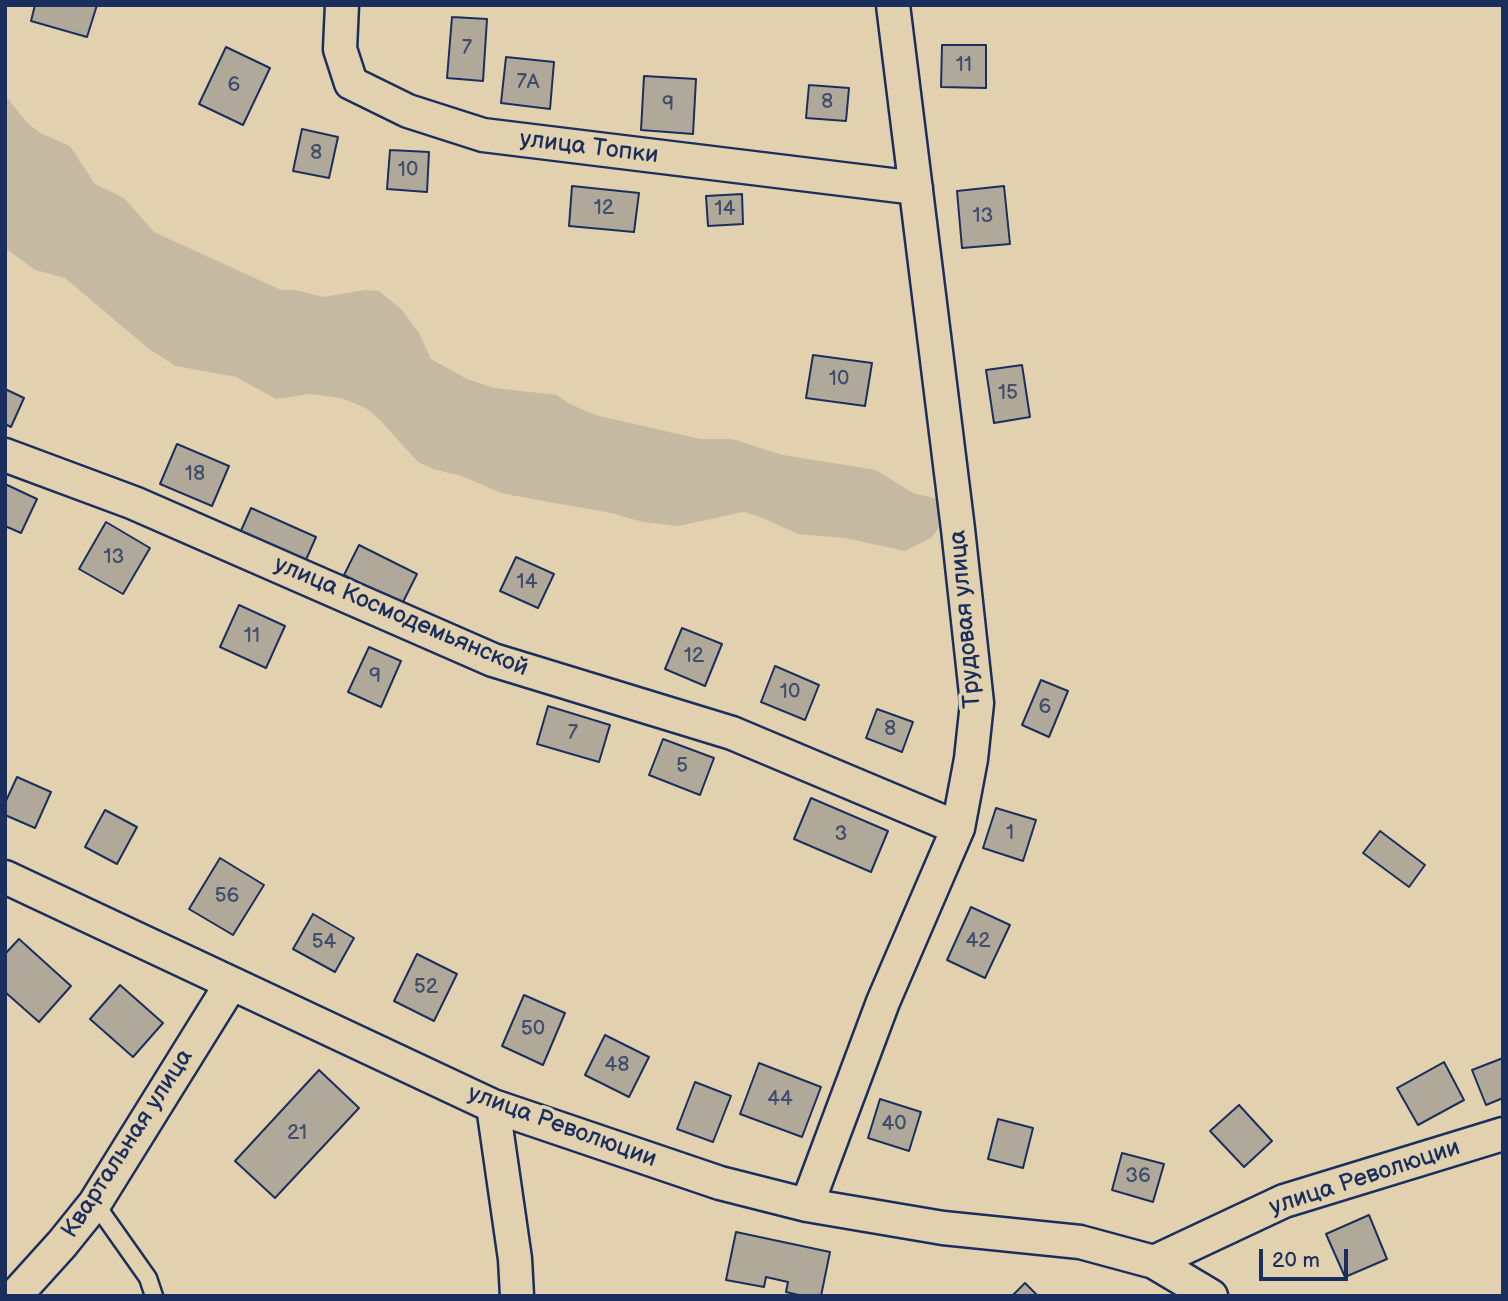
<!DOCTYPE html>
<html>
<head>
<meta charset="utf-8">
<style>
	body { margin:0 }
	#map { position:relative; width:1508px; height:1301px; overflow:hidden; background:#e2d1ae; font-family:"Balsamiq Sans",sans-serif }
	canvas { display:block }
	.frame { position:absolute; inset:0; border:7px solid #1b2f5e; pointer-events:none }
	.scale { position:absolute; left:1259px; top:1249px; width:89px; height:32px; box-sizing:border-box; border:4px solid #1b2f5e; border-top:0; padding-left:9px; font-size:21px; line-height:24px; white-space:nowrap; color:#1b2f5e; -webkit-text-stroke:5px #e2d1ae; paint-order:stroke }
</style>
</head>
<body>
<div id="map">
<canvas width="1508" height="1301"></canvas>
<div class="frame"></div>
<div class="scale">20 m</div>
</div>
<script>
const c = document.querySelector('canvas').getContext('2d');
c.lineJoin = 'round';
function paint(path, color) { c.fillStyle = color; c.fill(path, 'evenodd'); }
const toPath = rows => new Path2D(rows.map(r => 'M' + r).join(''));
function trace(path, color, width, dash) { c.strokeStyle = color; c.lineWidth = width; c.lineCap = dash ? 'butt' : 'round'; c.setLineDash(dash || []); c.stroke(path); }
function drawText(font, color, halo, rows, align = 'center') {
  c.font = font + ' "Balsamiq Sans",sans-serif'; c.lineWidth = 7; c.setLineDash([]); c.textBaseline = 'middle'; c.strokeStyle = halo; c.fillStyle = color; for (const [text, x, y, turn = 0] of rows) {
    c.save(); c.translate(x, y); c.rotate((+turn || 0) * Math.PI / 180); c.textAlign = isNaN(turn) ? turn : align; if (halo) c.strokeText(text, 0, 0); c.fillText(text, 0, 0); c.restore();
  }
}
paint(toPath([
	[5,95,28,124,42,134,70,146,95,184,124,198,154,232,281,290,295,290,323,297,365,290,379,291,401,309,419,333,431,359,467,379,494,388,557,395,568,403,595,415,700,439,732,439,783,455,876,470,913,493,941,500,943,513,940,526,931,538,905,551,845,538,798,534,758,516,743,512,679,526,643,522,611,513,516,496,501,493,462,476,433,469,418,462,380,420,367,409,354,403,341,398,310,394,276,399,236,377,176,366,149,349,65,278,35,270,5,248]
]), '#c5b9a2');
const building = toPath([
	[35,5,97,5,87,37,31,21,35,5],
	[452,17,487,19,483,81,447,78,452,17],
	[942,45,986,45,986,88,941,87,942,45],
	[226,47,270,68,243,125,199,104,226,47],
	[506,57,554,62,550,109,501,103,506,57],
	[644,76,696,79,693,134,641,130,644,76],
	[809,85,849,88,846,121,806,118,809,85],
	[302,129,338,137,329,178,293,171,302,129],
	[390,150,429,152,427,192,387,189,390,150],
	[572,186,639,193,634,232,569,226,572,186],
	[1004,186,1010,244,962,248,957,191,1004,186],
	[742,194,743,224,708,226,706,196,742,194],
	[813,355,872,363,865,406,806,398,813,355],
	[1022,365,1030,417,994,423,986,370,1022,365],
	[5,389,24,398,11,427,5,424,5,389],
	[177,444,229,466,212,506,160,484,177,444],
	[5,484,37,499,21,533,5,526,5,484],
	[251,508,316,537,305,562,240,533,251,508],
	[106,522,150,548,123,594,79,569,106,522],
	[359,545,417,574,402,604,344,575,359,545],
	[516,557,554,574,538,608,500,591,516,557],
	[239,605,285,626,266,668,220,647,239,605],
	[682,628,722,644,705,686,665,669,682,628],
	[369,647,401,661,381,707,348,692,369,647],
	[775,666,819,685,805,720,761,702,775,666],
	[1041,680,1068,691,1049,737,1022,725,1041,680],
	[548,706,610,725,599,762,537,744,548,706],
	[877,709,913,722,902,752,866,738,877,709],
	[663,739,714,758,700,795,649,775,663,739],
	[17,777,51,792,35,828,5,815,5,803,17,777],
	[811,798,888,831,871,872,794,839,811,798],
	[996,808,1036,820,1023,861,983,848,996,808],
	[105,810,137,827,117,864,85,847,105,810],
	[1380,831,1425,865,1409,887,1363,853,1380,831],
	[220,858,264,885,233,935,189,909,220,858],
	[971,907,1010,925,985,978,947,960,971,907],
	[313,914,354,938,335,972,293,949,313,914],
	[19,939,71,986,39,1022,5,992,5,954,19,939],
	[417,954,457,974,434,1021,394,1001,417,954],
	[120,985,163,1023,133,1057,90,1019,120,985],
	[524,995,565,1013,543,1065,502,1046,524,995],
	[605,1035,649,1057,629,1097,585,1075,605,1035],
	[1503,1058,1503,1098,1486,1105,1472,1070,1503,1058],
	[1444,1062,1464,1100,1418,1125,1397,1088,1444,1062],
	[759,1063,821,1087,802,1137,740,1114,759,1063],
	[319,1070,359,1108,275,1198,235,1161,319,1070],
	[695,1082,731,1096,713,1142,677,1129,695,1082],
	[880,1099,921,1112,909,1151,868,1138,880,1099],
	[1239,1105,1272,1141,1244,1167,1210,1131,1239,1105],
	[998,1119,1033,1128,1023,1168,988,1159,998,1119],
	[1122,1153,1164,1164,1153,1202,1112,1190,1122,1153],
	[1369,1215,1387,1259,1345,1277,1326,1234,1369,1215],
	[736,1232,830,1252,821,1296,803,1296,786,1292,788,1282,766,1277,764,1287,726,1280,736,1232],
	[1025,1283,1038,1296,1012,1296,1025,1283]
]);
paint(building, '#b0a99a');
trace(building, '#1b2f5e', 2);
const lane = toPath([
	[95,1203,148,1278,154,1296]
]);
const street = toPath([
	[342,5,340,49,351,83,408,111,483,135,916,188],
	[5,455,134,503,493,660,732,733,958,828],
	[5,877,493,1106,720,1183,807,1205,943,1228,1080,1242,1154,1262,1211,1296],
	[493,1106,515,1259,517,1296],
	[807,1205,883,1002,958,828,971,759,977,703,958,529,893,5],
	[1154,1262,1284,1201,1503,1134],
	[15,1296,62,1244,95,1203,231,984]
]);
trace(lane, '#1b2f5e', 21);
trace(street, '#1b2f5e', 37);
trace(lane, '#e2d1ae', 16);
trace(street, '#e2d1ae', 32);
drawText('21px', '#404e6d', null, [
	["7",467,49],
	["11",964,66],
	["7А",528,83],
	["6",234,86],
	["8",827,103],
	["9",668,105],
	["8",316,154],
	["10",408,171],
	["12",604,209],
	["14",725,210],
	["13",983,217],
	["10",839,380],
	["15",1008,394],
	["18",195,475],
	["13",114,558],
	["14",527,583],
	["11",252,637],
	["12",694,657],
	["9",375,677],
	["10",790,693],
	["6",1045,708],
	["8",890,730],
	["7",573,734],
	["5",682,767],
	["1",1010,834],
	["3",841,835],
	["56",227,897],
	["42",978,942],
	["54",324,943],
	["52",426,988],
	["50",533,1030],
	["48",617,1066],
	["44",780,1100],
	["40",894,1125],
	["21",297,1134],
	["36",1138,1177]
]);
drawText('24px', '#1b2f5e', '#e2d1ae', [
	["улица Топки",589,148,7],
	["улица Космодемьянской",401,617,23],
	["Трудовая улица",966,619,-95],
	["улица Революции",562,1127,20],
	["Квартальная улица",128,1144,-57],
	["улица Революции",1365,1178,-18]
]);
</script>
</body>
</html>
